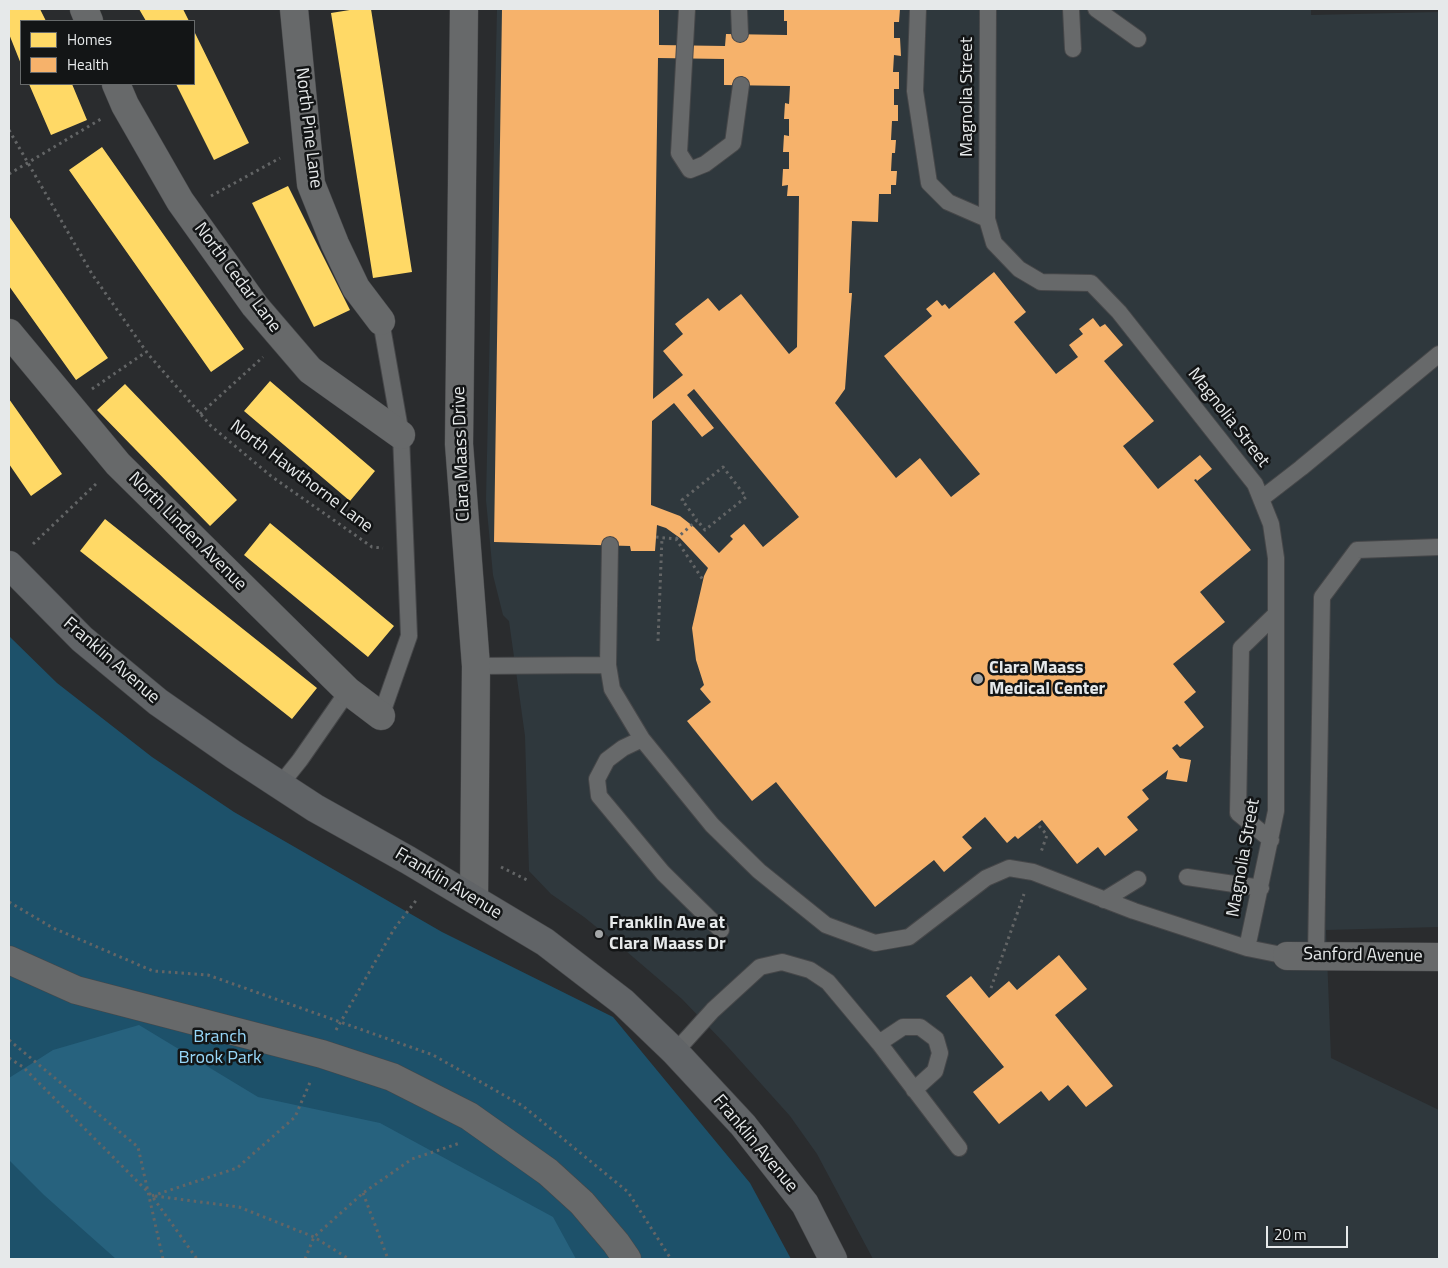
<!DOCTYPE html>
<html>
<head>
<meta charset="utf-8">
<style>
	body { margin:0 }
	#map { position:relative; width:1448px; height:1268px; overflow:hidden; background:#2a2c2e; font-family:"Titillium Web",sans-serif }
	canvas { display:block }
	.frame { position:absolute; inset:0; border:10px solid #e6e9ea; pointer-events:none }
	.legend { position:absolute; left:20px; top:20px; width:175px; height:65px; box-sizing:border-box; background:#131516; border:1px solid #676a6b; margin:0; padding:6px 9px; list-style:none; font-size:15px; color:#e6e9ea }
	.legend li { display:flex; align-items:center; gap:10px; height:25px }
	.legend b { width:25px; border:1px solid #676a6b }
	.scale { position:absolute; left:1266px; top:1226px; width:82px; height:22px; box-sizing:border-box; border:2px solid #e6e9ea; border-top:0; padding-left:6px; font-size:15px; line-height:18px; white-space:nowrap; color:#e6e9ea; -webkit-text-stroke:4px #131516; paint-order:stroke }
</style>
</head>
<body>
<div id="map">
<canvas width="1448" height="1268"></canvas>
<div class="frame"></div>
<ul class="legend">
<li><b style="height:14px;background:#ffd966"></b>Homes</li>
<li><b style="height:14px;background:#f6b26b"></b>Health</li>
</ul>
<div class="scale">20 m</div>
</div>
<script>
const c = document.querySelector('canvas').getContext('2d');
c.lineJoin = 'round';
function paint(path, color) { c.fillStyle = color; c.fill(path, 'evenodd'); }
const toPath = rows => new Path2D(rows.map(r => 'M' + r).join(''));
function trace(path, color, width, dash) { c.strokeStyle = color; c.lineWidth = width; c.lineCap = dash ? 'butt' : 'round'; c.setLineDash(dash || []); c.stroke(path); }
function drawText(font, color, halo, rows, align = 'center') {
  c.font = font + ' "Titillium Web",sans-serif'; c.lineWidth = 5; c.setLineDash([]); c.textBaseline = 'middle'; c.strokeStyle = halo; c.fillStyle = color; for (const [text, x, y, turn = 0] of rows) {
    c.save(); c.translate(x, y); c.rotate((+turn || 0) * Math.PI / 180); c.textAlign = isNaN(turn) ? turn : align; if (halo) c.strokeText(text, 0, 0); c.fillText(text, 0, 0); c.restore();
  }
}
paint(toPath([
	[497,9,1311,9,1311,15,1439,12,1439,927,1326,930,1331,1058,1439,1110,1439,1259,873,1259,817,1154,790,1116,728,1047,682,999,626,951,584,917,551,894,529,871,525,736,509,621,503,615,493,575,486,500]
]), '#2f383d');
paint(toPath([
	[9,636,57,683,152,757,234,812,442,932,613,1017,750,1183,791,1259,9,1259]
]), '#1d516a');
paint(toPath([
	[139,1025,258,1097,380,1123,553,1217,576,1259,116,1259,44,1195,9,1160,9,1078,53,1050]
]), '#27627e');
paint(toPath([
	[9,9,40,9,46,21,21,21,21,64,9,34],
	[139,9,183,9,189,21,146,21],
	[356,9,371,9,412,272,373,278,331,13],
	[194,31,249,143,214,160,176,84,194,84],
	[29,84,72,84,87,120,51,135],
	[102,147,244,349,211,372,69,170],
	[288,186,350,310,314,327,252,203],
	[9,216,108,358,76,380,9,286],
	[270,381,375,471,350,501,244,411],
	[125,384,237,500,210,526,97,410],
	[9,399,62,474,31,496,9,464],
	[105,519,317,688,292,719,80,551],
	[270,523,394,626,368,657,244,555]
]), '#ffd966');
paint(toPath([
	[502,9,659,9,659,45,725,46,726,34,787,35,787,21,784,21,784,9,900,9,899,22,894,22,894,38,900,38,901,56,894,55,893,72,899,72,899,89,894,89,894,105,898,105,898,121,892,121,891,140,896,140,895,153,892,153,891,171,897,171,896,185,891,185,891,194,879,194,878,222,852,221,849,293,852,293,845,389,835,403,896,478,920,458,951,497,980,474,884,356,932,316,926,309,937,300,942,306,945,304,949,309,994,272,1026,312,1014,322,1056,374,1078,357,1069,345,1083,334,1079,329,1093,318,1100,327,1105,324,1123,345,1104,361,1154,421,1123,446,1158,489,1200,455,1212,469,1197,481,1196,479,1194,480,1251,550,1200,592,1225,622,1173,664,1196,692,1184,702,1204,727,1180,747,1177,744,1172,748,1180,758,1191,760,1187,782,1166,779,1168,770,1142,790,1149,799,1127,817,1138,830,1105,856,1098,847,1077,864,1042,820,1018,839,1015,836,1007,843,985,817,962,837,972,848,944,872,934,860,875,907,776,782,752,801,687,721,711,702,700,689,704,685,696,660,692,628,704,576,708,568,680,538,666,528,657,525,655,551,631,551,630,546,494,542],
	[658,58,724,59,724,85,790,86,789,104,785,103,784,119,789,119,789,136,784,135,783,152,789,152,789,169,783,169,782,186,788,185,787,196,799,196,797,347,789,354,741,294,719,311,708,298,675,324,683,334,663,351,683,375,653,399],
	[694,389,799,517,763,547,744,524,730,536,733,539,719,553,694,527,680,516,651,505,652,421,674,403,702,437,714,428,687,395],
	[1059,955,1087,989,1055,1015,1113,1086,1086,1107,1068,1085,1049,1101,1041,1091,999,1124,973,1092,1004,1067,946,996,971,976,989,998,1009,981,1017,990]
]), '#f6b26b');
const lane = toPath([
	[687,9,679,153,690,170,705,164,733,143,741,85],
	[739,9,740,34],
	[918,9,915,91,929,183,948,202,987,219],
	[988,9,987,219,994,243,1019,269,1041,282,1091,283,1119,312,1255,484,1271,524,1276,558,1276,811,1247,948],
	[1071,9,1073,49],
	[1096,9,1138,39],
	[1261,499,1301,468,1439,354],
	[608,665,610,545],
	[476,666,608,665,612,689,642,739,712,825,759,871,826,925,875,943,909,937,986,878,1009,868,1033,872,1134,911,1247,948,1287,956],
	[381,716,409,636,401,435,381,321],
	[642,739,623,748,607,760,597,779,599,796,663,873,721,930],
	[280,785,300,760,348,691],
	[1271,840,1238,813,1241,648,1276,614],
	[1187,877,1261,888],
	[1104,900,1138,879],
	[1316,956,1322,597,1357,550,1439,547],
	[879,1043,903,1027,920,1027,936,1039,940,1053,935,1071,914,1090],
	[675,1052,713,1010,760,967,782,962,810,970,828,982,879,1043,959,1148]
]);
const street = toPath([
	[84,9,89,21],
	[294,9,311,184,335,244,356,288,381,321],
	[464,9,459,444,476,666,474,899],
	[116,84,125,105,180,201,255,306,310,370,401,435],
	[9,333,118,464,348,691,381,716],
	[1287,956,1439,957],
	[9,960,76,990,322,1054,392,1077,469,1116,548,1172,582,1203,616,1243,627,1259]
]);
const secondary = toPath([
	[9,565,82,639,158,702,234,755,315,808,408,860,545,942,623,1002,675,1052,743,1125,805,1204,833,1259]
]);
trace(lane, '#464749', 18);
trace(street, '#464749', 29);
trace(secondary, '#464749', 29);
trace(toPath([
	[9,130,92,274,148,354,211,426,271,476,372,547,383,548],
	[9,174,101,119],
	[211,196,280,158],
	[92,389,146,352],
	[200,414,263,357],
	[656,537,676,539,703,580],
	[676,539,697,520,705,530,746,497,723,467,682,500,697,520],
	[33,544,97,483],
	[658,641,662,537],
	[1039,826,1047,835,1041,852],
	[501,867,527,880],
	[9,902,53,928,153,971,208,975,433,1055,523,1106,628,1192,671,1259],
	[991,988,1024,894],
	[336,1030,394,929,418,898],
	[9,1040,138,1147,163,1259],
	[9,1058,23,1067,152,1196,197,1259],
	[363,1193,388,1259],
	[152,1196,237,1168,295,1117,311,1080],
	[155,1196,239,1207,314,1237,349,1259],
	[305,1259,314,1237,363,1193,412,1159,460,1143]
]), '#636566', 3, [2.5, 4]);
trace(lane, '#67696a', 16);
trace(street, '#67696a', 28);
trace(secondary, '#616467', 28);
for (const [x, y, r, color] of [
	[978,679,6,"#a4a7a8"],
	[599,934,5,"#a4a7a8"]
]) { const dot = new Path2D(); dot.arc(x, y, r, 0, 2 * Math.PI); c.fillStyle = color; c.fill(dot); trace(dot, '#131516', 2); }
drawText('18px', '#e6e9ea', '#131516', [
	["Magnolia Street",968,97,-90],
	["North Pine Lane",308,128,83],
	["North Cedar Lane",237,278,53],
	["Magnolia Street",1228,418,52],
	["Clara Maass Drive",462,454,-92],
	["North Hawthorne Lane",301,477,37],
	["North Linden Avenue",187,532,45],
	["Franklin Avenue",111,661,41],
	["Magnolia Street",1244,858,-80],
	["Franklin Avenue",448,884,31],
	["Sanford Avenue",1363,956,1],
	["Franklin Avenue",755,1144,50]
]);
drawText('bold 18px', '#e6e9ea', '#131516', [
	["Clara Maass",989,669],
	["Medical Center",989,690],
	["Franklin Ave at",609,924],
	["Clara Maass Dr",609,945]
], 'left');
drawText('18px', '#97d7f9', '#131516', [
	["Branch",220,1038],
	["Brook Park",220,1059]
]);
</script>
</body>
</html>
